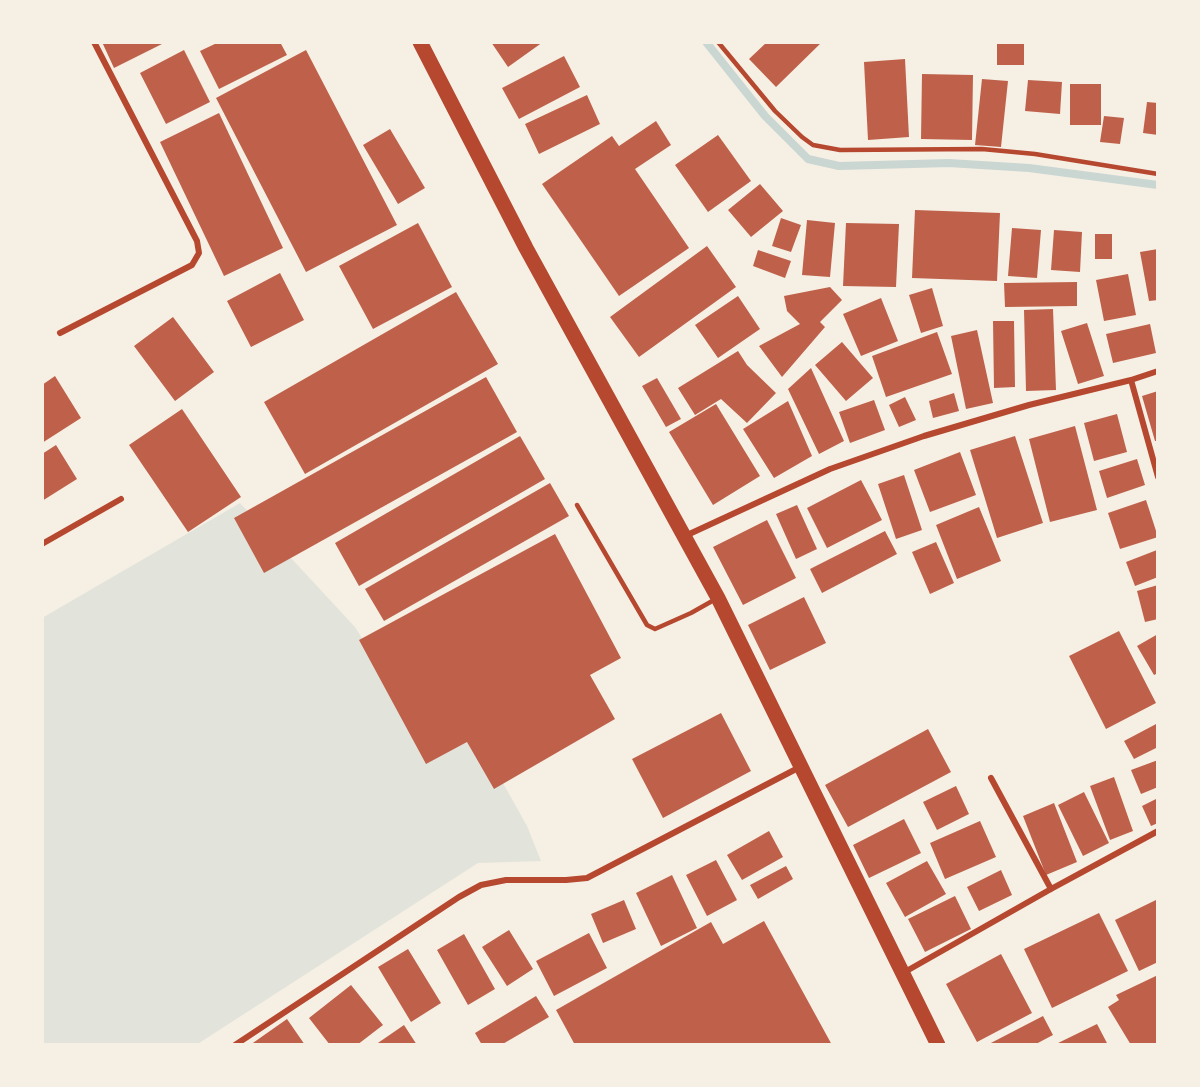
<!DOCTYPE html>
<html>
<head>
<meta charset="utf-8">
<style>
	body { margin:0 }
	#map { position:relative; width:1200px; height:1087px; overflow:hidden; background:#f6efe4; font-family:Signika,sans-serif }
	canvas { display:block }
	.frame { position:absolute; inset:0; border:44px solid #f6efe4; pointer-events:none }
</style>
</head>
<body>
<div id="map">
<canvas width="1200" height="1087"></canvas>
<div class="frame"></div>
</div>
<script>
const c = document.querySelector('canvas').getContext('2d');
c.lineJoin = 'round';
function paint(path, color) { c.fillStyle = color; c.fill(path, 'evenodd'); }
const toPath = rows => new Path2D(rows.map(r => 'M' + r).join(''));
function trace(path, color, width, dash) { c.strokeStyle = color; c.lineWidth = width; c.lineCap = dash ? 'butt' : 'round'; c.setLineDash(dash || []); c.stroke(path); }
paint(toPath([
	[240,503,355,627,425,740,479,740,527,826,541,861,478,863,196,1045,42,1045,42,618]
]), '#e2e4dc');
trace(toPath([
	[706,42,765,116,808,159,839,166,949,163,1029,168,1158,185]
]), '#c9d6d2', 8);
paint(toPath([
	[102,42,166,42,114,68],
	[219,42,280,42,287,55,219,89,200,51],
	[491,42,543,42,508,67],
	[767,42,822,42,776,87,749,59],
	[997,42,1024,42,1024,65,997,65],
	[184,50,210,102,166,124,140,73],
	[306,50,397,225,306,272,216,98],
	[564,56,580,87,519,119,502,88],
	[905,59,909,137,868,140,864,62],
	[922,74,973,75,972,140,921,139],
	[982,79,1008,81,1001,147,975,145],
	[1028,80,1062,82,1060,114,1025,111],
	[1070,84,1101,84,1101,125,1070,125],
	[587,95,600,124,539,154,525,124],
	[1147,102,1158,103,1158,135,1143,133],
	[219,113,283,248,224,276,160,142],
	[1104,116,1124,118,1120,144,1100,142],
	[656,121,671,145,635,169,689,248,619,296,542,184,612,136,619,146],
	[390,129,425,188,398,204,363,145],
	[718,135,751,181,708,212,675,165],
	[760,184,783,211,751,237,728,210],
	[915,210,1000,213,997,281,912,278],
	[781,218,801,225,791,252,772,246],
	[807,220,835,223,830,277,802,275],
	[418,223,452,287,373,329,339,266],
	[846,223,899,224,896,287,843,286],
	[1012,228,1041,230,1037,278,1008,276],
	[1054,230,1082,232,1080,272,1051,270],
	[1095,234,1112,234,1112,259,1095,259],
	[707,246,736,287,639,357,610,317],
	[1158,249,1158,300,1149,301,1140,252],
	[758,250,791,261,785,278,753,266],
	[280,273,304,320,251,347,227,301],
	[1128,274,1136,315,1104,321,1096,280],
	[1077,282,1077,306,1005,307,1004,283],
	[830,287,842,300,820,322,825,327,782,377,759,346,800,324,787,311,784,296],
	[932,288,943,326,921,333,909,295],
	[456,292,498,364,305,474,264,402],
	[738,296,760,329,718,358,695,325],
	[881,298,898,341,861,356,843,314],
	[1053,309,1056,390,1026,391,1024,310],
	[173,317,214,372,175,401,134,346],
	[993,321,1014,321,1015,387,994,388],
	[1087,323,1104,376,1078,384,1061,331],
	[1150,324,1156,353,1113,363,1106,334],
	[977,330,993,403,966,409,951,336],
	[937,332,952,374,886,397,872,356],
	[842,342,873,378,846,401,815,365],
	[738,351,747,365,776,393,747,423,721,399,695,415,678,388],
	[811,368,844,441,819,454,788,389],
	[55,376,81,418,42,443,42,385],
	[486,377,517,432,264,573,234,518],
	[657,378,681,419,666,427,642,386],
	[1158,391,1158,441,1155,441,1142,396],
	[954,393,959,411,933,418,929,401],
	[905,397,916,420,899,427,889,405],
	[874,400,885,430,850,443,839,412],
	[788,401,812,456,774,478,743,429],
	[716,404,760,476,713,505,669,432],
	[182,409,241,497,188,532,129,445],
	[1117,414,1127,452,1094,461,1084,423],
	[1075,426,1097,510,1050,522,1029,439],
	[520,436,545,479,359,586,335,543],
	[1015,436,1043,523,997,538,970,450],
	[56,445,77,479,42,501,42,454],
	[960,452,976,495,930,512,914,470],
	[1137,459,1145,485,1107,498,1099,471],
	[904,475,922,530,896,539,878,484],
	[861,480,882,520,827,548,807,508],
	[550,483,569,516,384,621,365,589],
	[1146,500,1158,537,1120,549,1108,513],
	[797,505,817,549,796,559,776,514],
	[979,507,1001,561,957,579,936,525],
	[767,520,796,578,743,605,713,547],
	[885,531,897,554,822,593,810,569],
	[555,534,621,658,590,675,615,719,494,789,467,742,426,764,359,640],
	[936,542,954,583,930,594,912,552],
	[1157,550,1158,577,1135,586,1126,562],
	[1158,585,1158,619,1145,622,1137,591],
	[804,597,826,643,770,670,748,625],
	[1119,631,1156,703,1106,729,1069,656],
	[1158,634,1158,673,1154,675,1137,646],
	[721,713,751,771,663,818,632,759],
	[1158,723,1158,747,1134,759,1124,741],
	[928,729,951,772,848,827,825,785],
	[1158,760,1158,787,1141,794,1131,770],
	[1114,777,1133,831,1110,840,1090,786],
	[956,786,969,814,937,830,923,802],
	[1084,792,1109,843,1083,856,1058,805],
	[1158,798,1158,823,1151,826,1142,806],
	[1054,803,1077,862,1046,875,1023,816],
	[904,819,921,853,869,878,853,845],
	[980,821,996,857,945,879,930,843],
	[769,831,783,857,742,880,727,855],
	[716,860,737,900,707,916,686,875],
	[927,861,946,894,905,917,886,883],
	[786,866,793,879,758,899,750,885],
	[1001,870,1012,895,979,911,967,887],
	[672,875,697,928,661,946,636,893],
	[955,896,971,929,925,952,908,919],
	[1158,899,1158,962,1139,971,1115,920],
	[624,900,636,929,603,943,591,914],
	[1099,913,1128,971,1052,1008,1024,949],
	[764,921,832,1045,575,1045,556,1010,711,922,723,944],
	[509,930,533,969,507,986,482,947],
	[589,933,607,968,554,996,536,961],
	[464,934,495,989,468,1005,437,950],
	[408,949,441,1003,411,1022,378,967],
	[1001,954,1032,1013,977,1042,946,984],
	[1158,975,1158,1045,1131,1045,1108,1007,1119,1000,1116,995],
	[351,985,383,1025,357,1045,330,1045,309,1018],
	[536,996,549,1017,501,1045,482,1045,475,1033],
	[1043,1016,1053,1035,1034,1045,987,1045],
	[287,1019,305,1045,250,1045],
	[1097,1024,1108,1045,1054,1045],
	[404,1025,417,1045,375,1045]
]), '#bf614a');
trace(toPath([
	[718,42,775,111,802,137,813,145,840,150,982,149,1035,154,1158,174],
	[577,505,647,625,655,629,691,613,714,600]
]), '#b5482f', 4.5);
trace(toPath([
	[60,333,192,265,199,253,197,241,94,42],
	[1131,380,1158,477],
	[685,536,830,469,924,436,1029,405,1131,380,1158,371],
	[42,544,121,499],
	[991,778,1051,889],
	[903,973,1051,889,1158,831],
	[235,1045,459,897,481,885,506,880,566,880,587,878,800,767]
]), '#b5482f', 6);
trace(toPath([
	[420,42,526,248,718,598,938,1045]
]), '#b5482f', 15);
</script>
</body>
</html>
